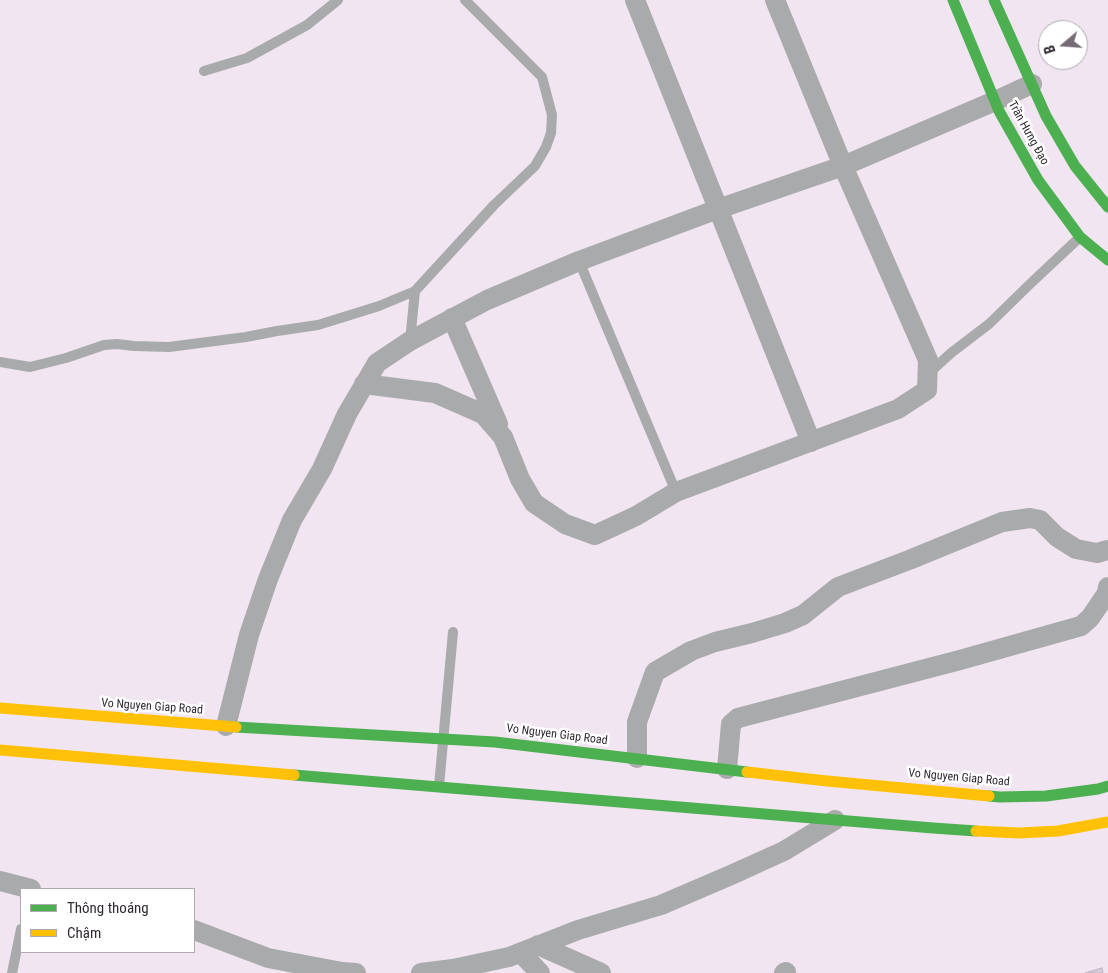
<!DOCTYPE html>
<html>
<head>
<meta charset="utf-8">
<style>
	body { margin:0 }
	#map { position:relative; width:1108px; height:973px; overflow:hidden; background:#f1e5f2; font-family:"Roboto Condensed",sans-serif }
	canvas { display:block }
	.legend { position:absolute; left:20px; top:888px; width:175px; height:65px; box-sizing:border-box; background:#fff; border:1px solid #ada9ad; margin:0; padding:6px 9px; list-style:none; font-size:15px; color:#312932 }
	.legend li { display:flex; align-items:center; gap:10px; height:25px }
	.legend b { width:25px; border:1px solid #ada9ad }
	.north { position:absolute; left:1038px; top:20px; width:50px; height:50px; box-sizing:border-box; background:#fff; border:1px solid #ada9ad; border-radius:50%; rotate:252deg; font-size:14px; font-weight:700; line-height:20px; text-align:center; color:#312932 }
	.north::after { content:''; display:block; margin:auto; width:18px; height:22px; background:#746b75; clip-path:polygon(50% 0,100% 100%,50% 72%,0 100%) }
</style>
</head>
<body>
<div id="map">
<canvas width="1108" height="973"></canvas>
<ul class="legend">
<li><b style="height:6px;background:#4caf50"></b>Thông thoáng</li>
<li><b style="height:6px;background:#ffc107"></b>Chậm</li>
</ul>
<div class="north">B</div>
</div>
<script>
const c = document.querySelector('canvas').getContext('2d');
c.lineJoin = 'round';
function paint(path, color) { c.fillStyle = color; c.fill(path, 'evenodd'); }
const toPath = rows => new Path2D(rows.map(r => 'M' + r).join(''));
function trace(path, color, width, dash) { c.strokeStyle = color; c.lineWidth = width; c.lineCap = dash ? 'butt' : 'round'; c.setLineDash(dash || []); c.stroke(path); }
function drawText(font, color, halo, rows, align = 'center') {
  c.font = font + ' "Roboto Condensed",sans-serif'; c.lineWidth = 5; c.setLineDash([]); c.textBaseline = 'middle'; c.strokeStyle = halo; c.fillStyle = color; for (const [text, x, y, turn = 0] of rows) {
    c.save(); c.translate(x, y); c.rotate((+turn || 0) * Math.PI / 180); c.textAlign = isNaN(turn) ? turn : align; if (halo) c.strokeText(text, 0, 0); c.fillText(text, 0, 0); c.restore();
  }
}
const building = toPath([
	[1102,968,1103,973,1085,973,1102,968]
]);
paint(building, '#d5ced9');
trace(building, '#b9b2be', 1);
trace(toPath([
	[204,71,247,58,307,25,338,0],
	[579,261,676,492],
	[410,341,415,291,494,205,535,166,546,147,551,133,552,115,542,77,465,0],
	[0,362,30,367,66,358,104,345,117,344,134,346,169,347,246,337,277,331,318,325,379,306,415,291],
	[928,374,951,353,989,324,1030,284,1079,238],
	[439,786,453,632],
	[12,973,21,929]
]), '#a9aaab', 10);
trace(toPath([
	[635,0,811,442],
	[452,318,498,424],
	[364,384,435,393,483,414,503,437,520,479,534,503,565,524,595,535,636,516,676,492,898,409,927,390,928,360,843,166,775,0],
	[226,726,249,635,268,579,292,520,322,469,347,414,377,363,410,341,487,300,579,261,718,209,843,166,995,101,1032,84],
	[637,758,637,722,655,672,691,651,715,642,752,633,785,623,803,615,838,587,909,560,1002,522,1030,518,1040,520,1057,537,1076,549,1097,553,1108,550],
	[727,769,731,724,738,718,960,660,1081,626,1090,618,1107,593,1108,587],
	[0,881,31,889],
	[194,930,268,958,342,972,356,973],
	[538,945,601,973],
	[521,953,540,973],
	[421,973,453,969,509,957,578,930,661,905,731,875,784,851,835,820],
	[784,973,786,972]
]), '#a9aaab', 20);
trace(toPath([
	[953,0,999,111,1038,180,1080,237,1108,260],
	[994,0,1046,116,1075,166,1108,207],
	[236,727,495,742,747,772],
	[294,775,933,828,976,831],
	[989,796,1000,797,1046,796,1098,789,1108,786]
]), '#4caf50', 11);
trace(toPath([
	[0,708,236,727],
	[0,750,294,775],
	[747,772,827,781,989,796],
	[976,831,1019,833,1058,831,1108,822]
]), '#ffc107', 11);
drawText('12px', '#312932', '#fff', [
	["Trần Hưng Đạo",1028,133,61],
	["Vo Nguyen Giap Road",152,707,4],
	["Vo Nguyen Giap Road",557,735,7],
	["Vo Nguyen Giap Road",959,778,5]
]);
</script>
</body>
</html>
